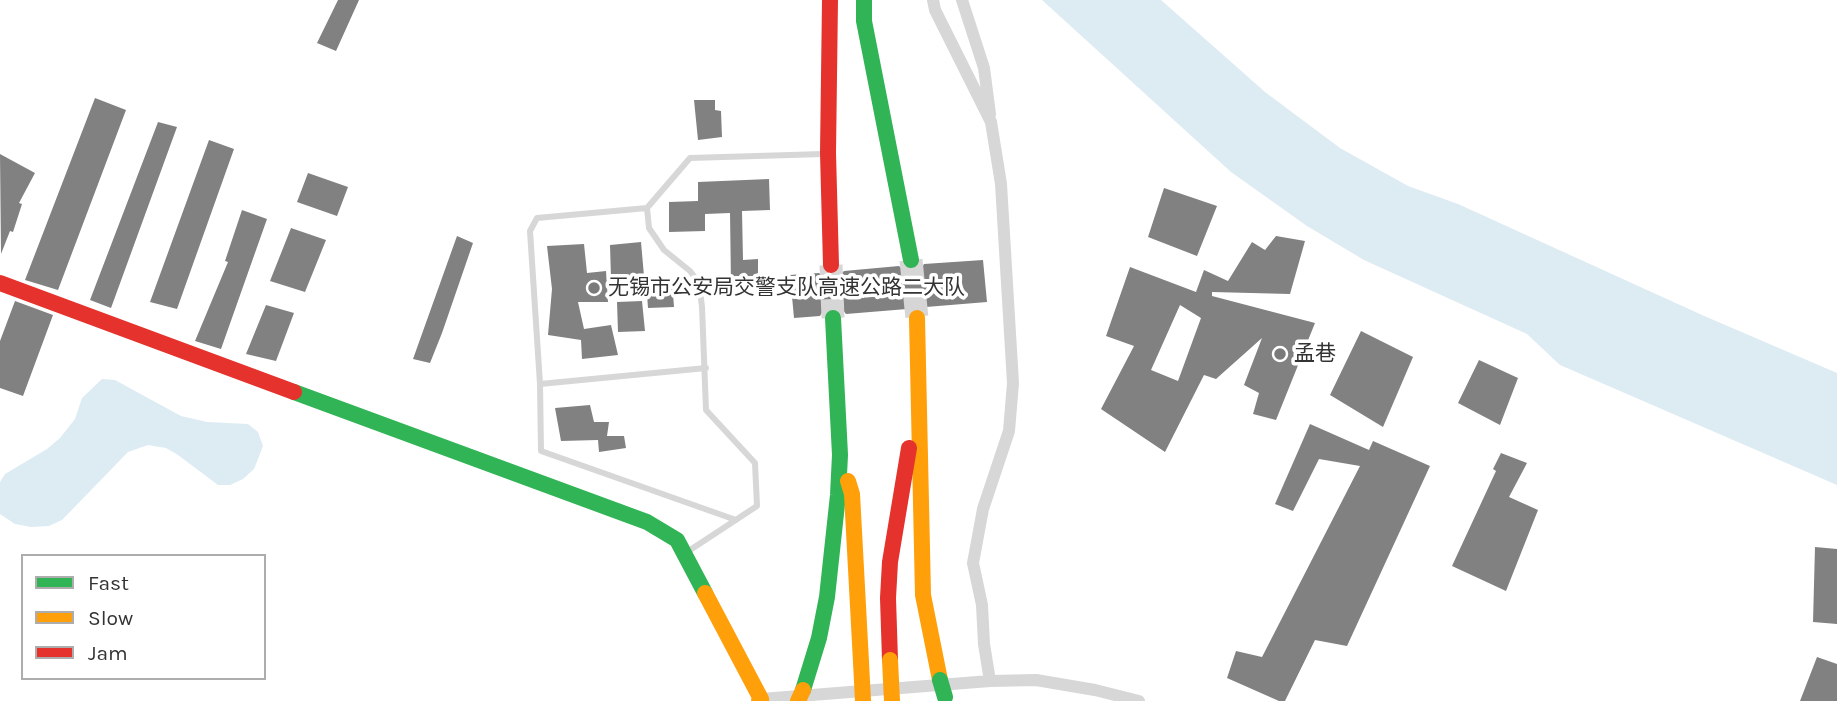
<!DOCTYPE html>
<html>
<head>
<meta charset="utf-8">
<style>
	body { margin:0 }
	#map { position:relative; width:1837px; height:701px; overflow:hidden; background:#fff; font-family:Karla,sans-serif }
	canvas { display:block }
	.legend { position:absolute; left:21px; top:554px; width:245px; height:126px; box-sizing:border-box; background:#fff; border:2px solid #adadad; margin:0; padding:9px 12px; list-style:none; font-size:21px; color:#333 }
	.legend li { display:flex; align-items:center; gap:14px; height:35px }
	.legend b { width:35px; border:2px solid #adadad }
</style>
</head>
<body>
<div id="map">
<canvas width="1837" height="701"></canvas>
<ul class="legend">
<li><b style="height:9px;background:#30b455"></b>Fast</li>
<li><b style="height:9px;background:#ff9f0a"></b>Slow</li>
<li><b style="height:9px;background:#e5322d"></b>Jam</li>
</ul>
</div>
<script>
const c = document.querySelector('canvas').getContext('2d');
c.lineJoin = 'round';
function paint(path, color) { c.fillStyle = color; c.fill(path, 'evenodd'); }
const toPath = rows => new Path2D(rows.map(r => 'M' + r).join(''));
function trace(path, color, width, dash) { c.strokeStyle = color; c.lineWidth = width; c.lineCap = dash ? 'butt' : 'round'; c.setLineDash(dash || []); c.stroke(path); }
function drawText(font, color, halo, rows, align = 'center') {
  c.font = font + ' Karla,"Noto Sans SC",sans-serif'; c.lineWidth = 7; c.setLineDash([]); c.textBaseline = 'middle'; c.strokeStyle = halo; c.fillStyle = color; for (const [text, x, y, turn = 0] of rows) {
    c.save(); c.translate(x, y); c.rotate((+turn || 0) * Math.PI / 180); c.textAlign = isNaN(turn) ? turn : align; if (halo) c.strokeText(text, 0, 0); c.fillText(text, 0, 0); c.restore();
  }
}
paint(toPath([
	[1042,0,1161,0,1265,92,1340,148,1408,186,1458,204,1702,315,1837,373,1837,485,1560,365,1527,334,1364,260,1307,226,1231,172],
	[102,379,115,380,181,416,207,422,248,424,258,432,263,446,254,469,243,479,230,485,218,485,178,455,166,448,148,445,128,452,62,520,49,526,31,527,15,524,0,514,0,482,5,474,47,449,60,438,75,419,82,398]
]), '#ddebf3');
paint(toPath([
	[338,0,359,0,336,51,317,43],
	[95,98,126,110,58,290,25,280],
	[694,100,715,100,715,110,721,111,722,137,698,140],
	[158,122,177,127,111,308,90,300],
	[209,140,234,149,177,309,150,302],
	[0,154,35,173,19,203,22,204,13,232,10,231,1,254],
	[308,173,348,187,337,216,297,202],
	[769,179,770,210,742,211,743,260,758,259,758,283,731,284,730,213,705,214,705,231,669,232,669,202,698,201,698,182],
	[1164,188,1217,206,1197,256,1148,237],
	[242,210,267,219,221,349,195,341,228,262,225,261],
	[291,228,326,240,305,292,270,281],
	[457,236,473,243,442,333,430,363,413,359],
	[1276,236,1305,241,1290,294,1212,292,1212,296,1315,323,1276,420,1253,414,1259,393,1244,385,1262,338,1216,379,1204,375,1165,452,1101,409,1134,346,1106,336,1130,267,1196,292,1204,270,1228,281,1252,242,1265,250],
	[1180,305,1201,318,1178,381,1151,370],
	[641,242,644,276,611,278,610,245],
	[584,244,587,273,606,271,608,302,578,302,584,329,611,325,618,355,582,359,581,340,548,335,552,289,547,246],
	[983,260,987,302,926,307,916,304,907,309,846,314,840,306,832,304,825,307,820,316,794,318,790,275,819,273,825,278,832,279,839,276,844,271,899,266,906,273,913,274,920,271,924,264],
	[672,280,674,307,648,308,646,281],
	[15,301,53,315,23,396,0,388,0,341],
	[642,301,645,331,618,332,617,302],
	[266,305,294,313,276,361,246,354],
	[1361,331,1413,357,1383,427,1330,395],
	[1479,360,1518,378,1500,425,1458,403],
	[590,405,594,422,609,422,607,436,624,436,626,448,599,452,598,440,561,441,555,408],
	[1310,424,1369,450,1373,441,1430,466,1347,646,1315,640,1285,701,1279,701,1227,678,1236,651,1262,657,1360,466,1319,459,1293,511,1275,504],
	[1501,453,1527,463,1509,497,1538,510,1506,591,1452,566,1496,471,1493,469],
	[1815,547,1837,549,1837,624,1813,622],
	[1817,657,1837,664,1837,701,1800,701]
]), '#818181');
trace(toPath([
	[911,260,917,318],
	[831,265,833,318]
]), '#d6d6d6', 23, [23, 11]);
trace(toPath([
	[647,208,649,228,664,250,690,271,699,283,702,307,706,410,755,463,757,506,687,552],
	[706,368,540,384,541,451,736,520],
	[540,384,530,231,537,218,647,208,690,158,823,154]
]), '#d7d7d7', 6);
trace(toPath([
	[933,0,935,10,991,122,1001,184,1013,383,1009,431,983,509,973,563,982,605,984,644,990,681],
	[962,0,984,68,990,114],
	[761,699,990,681,1036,680,1095,690,1139,701]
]), '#d7d7d7', 12);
trace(toPath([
	[864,0,864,21,911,260],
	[294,392,647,522,677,540,705,593],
	[803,690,819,638,827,597,838,495,840,455,833,318]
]), '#30b455', 16);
trace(toPath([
	[917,318,923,595,940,680],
	[848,481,852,494,861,662],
	[705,593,761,699,759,701]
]), '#ff9f0a', 16);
trace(toPath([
	[830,0,828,153,831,265],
	[0,283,294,392],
	[890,660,888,598,890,562,909,448]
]), '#e5322d', 16);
trace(toPath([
	[940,680,945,697]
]), '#30b455', 16);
trace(toPath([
	[890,660,892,701],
	[861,662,863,701],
	[798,701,803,690]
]), '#ff9f0a', 16);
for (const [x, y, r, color] of [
	[594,288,7,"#7a7a7a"],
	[1280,354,7,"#7a7a7a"]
]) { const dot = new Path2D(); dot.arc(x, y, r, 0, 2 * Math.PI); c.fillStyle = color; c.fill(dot); trace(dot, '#fff', 2.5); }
drawText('21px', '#333', '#fff', [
	["无锡市公安局交警支队高速公路二大队",608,288],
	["孟巷",1294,354]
], 'left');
</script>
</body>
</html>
